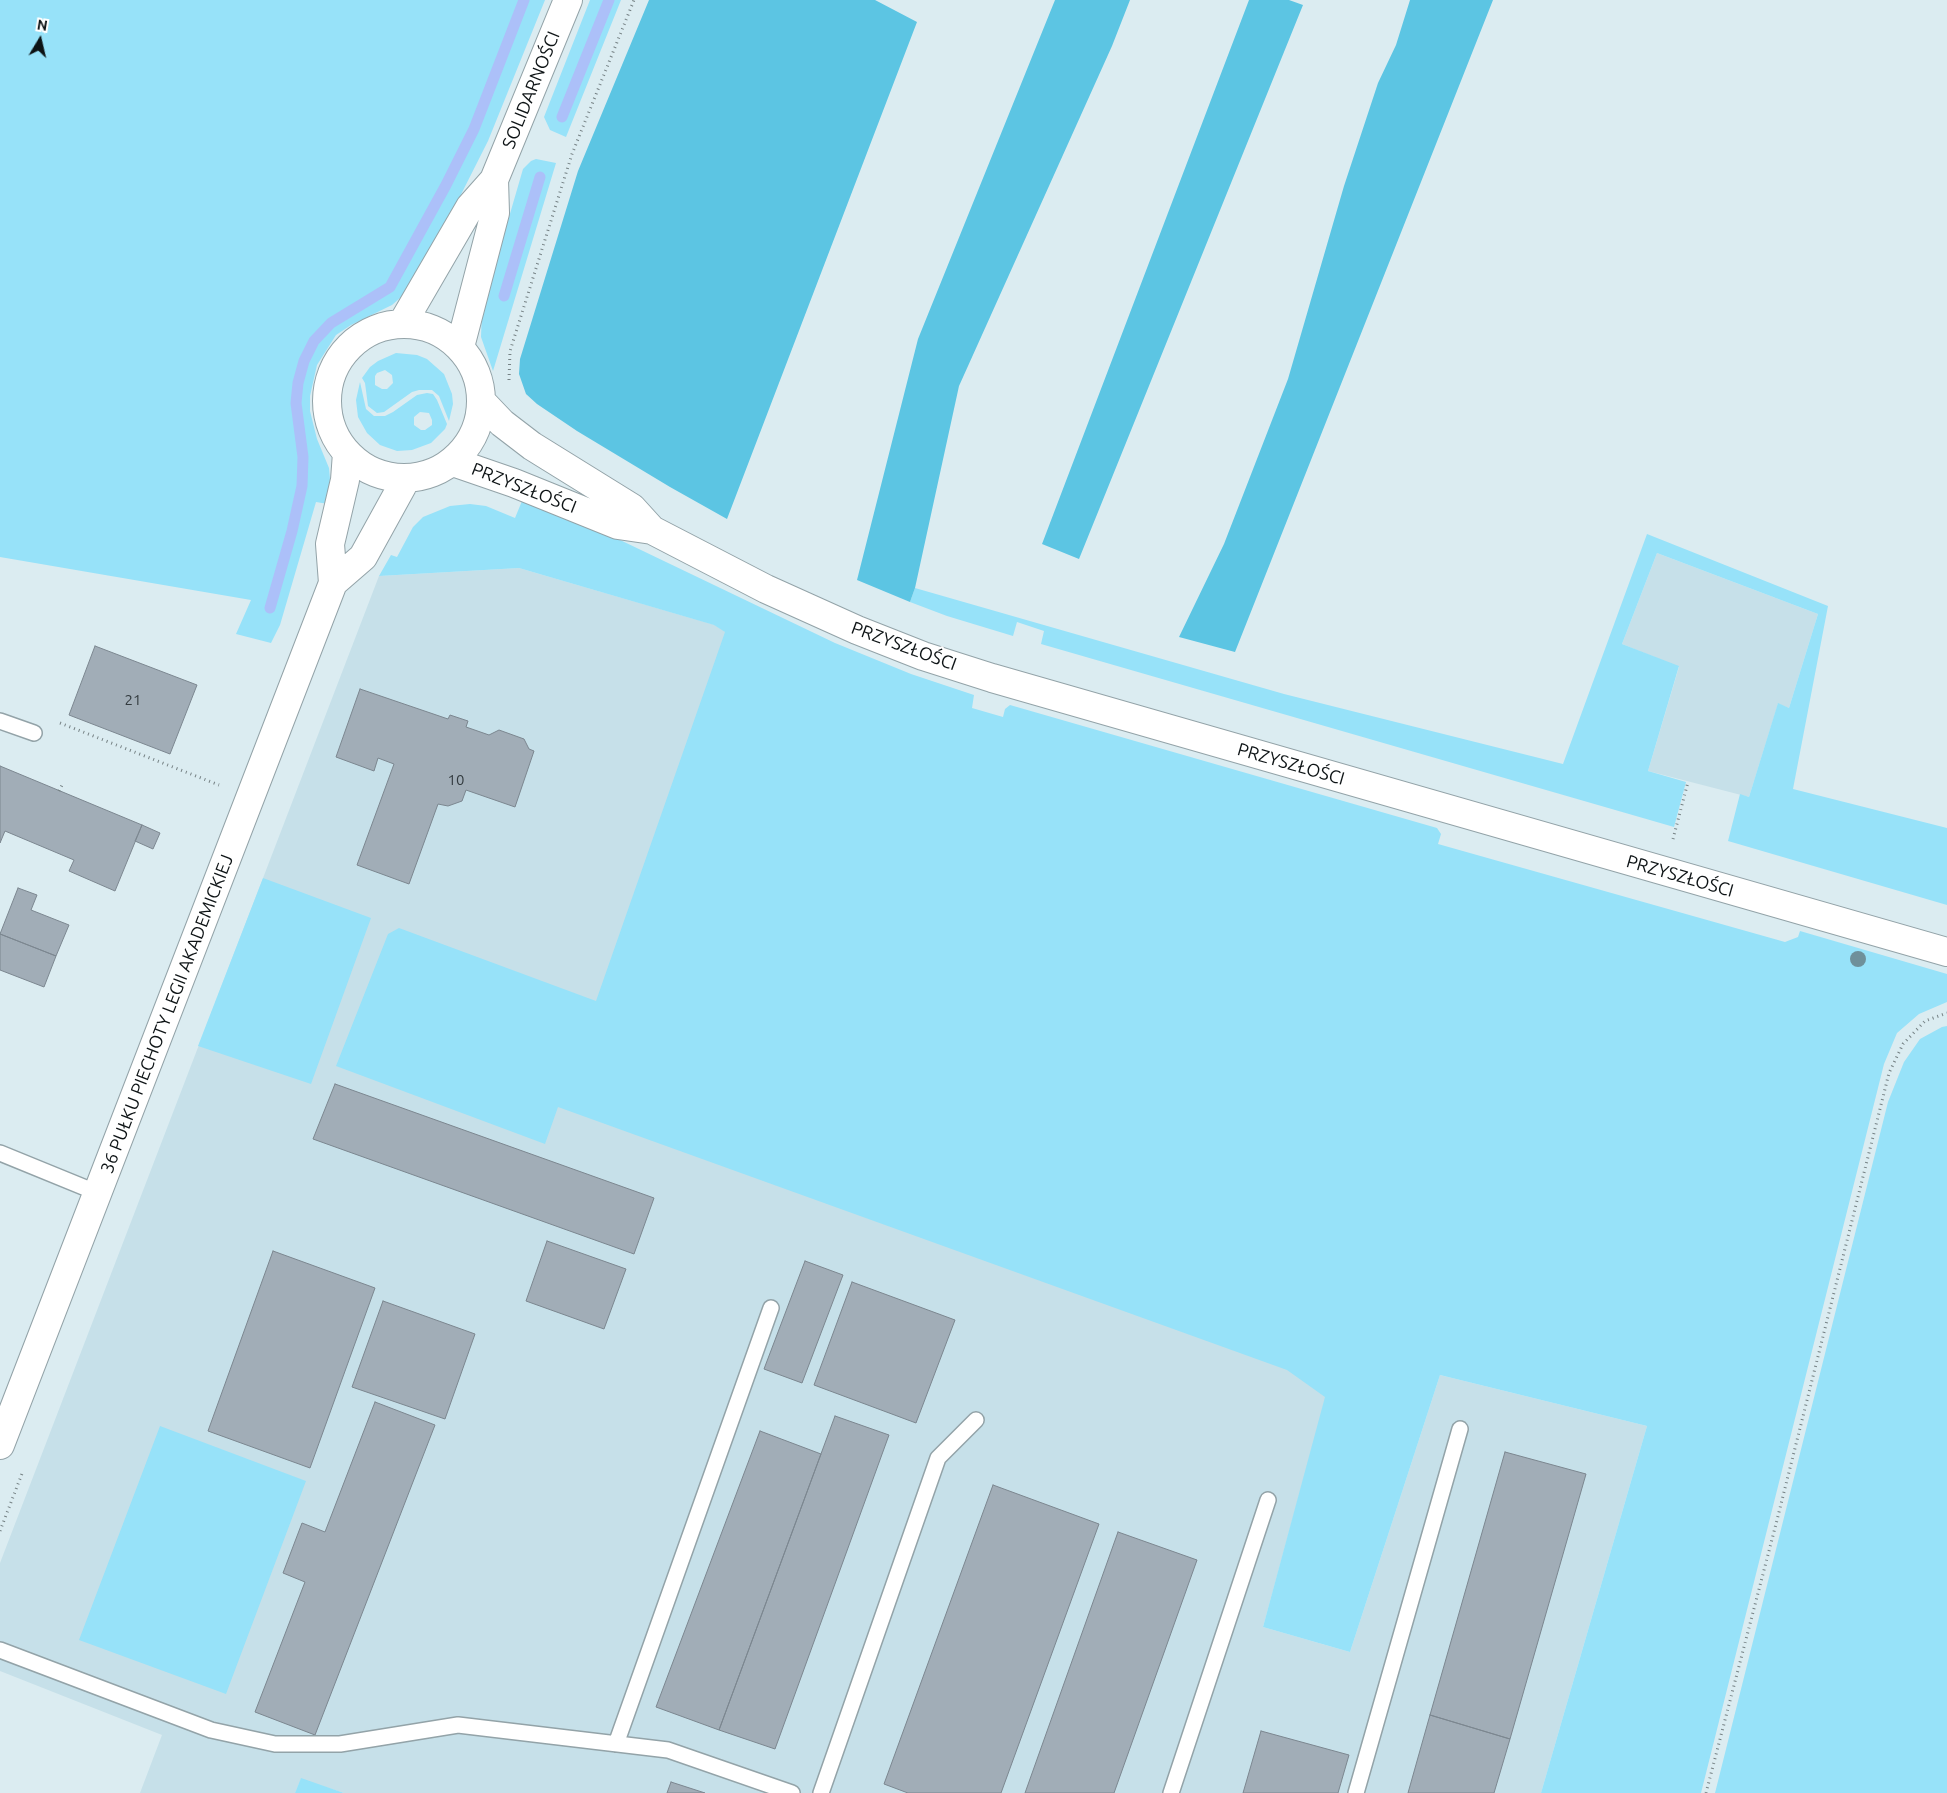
<!DOCTYPE html>
<html>
<head>
<meta charset="utf-8">
<style>
	body { margin:0 }
	#map { position:relative; width:1947px; height:1793px; overflow:hidden; background:#dbecf1; font-family:Ubuntu,sans-serif }
	canvas { display:block }
	.north { position:absolute; left:15px; top:15px; width:50px; height:50px; -webkit-text-stroke:4px #fff; paint-order:stroke; rotate:9deg; font-size:14px; font-weight:700; line-height:20px; text-align:center; color:#0d1315 }
	.north::after { content:''; display:block; margin:auto; width:18px; height:22px; background:#0d1315; clip-path:polygon(50% 0,100% 100%,50% 72%,0 100%) }
</style>
</head>
<body>
<div id="map">
<canvas width="1947" height="1793"></canvas>
<div class="north">N</div>
</div>
<script>
const c = document.querySelector('canvas').getContext('2d');
c.lineJoin = 'round';
function paint(path, color) { c.fillStyle = color; c.fill(path, 'evenodd'); }
const toPath = rows => new Path2D(rows.map(r => 'M' + r).join(''));
function trace(path, color, width, dash) { c.strokeStyle = color; c.lineWidth = width; c.lineCap = dash ? 'butt' : 'round'; c.setLineDash(dash || []); c.stroke(path); }
function drawText(font, color, halo, rows, align = 'center') {
  c.font = font + ' Ubuntu,sans-serif'; c.lineWidth = 4; c.setLineDash([]); c.textBaseline = 'middle'; c.strokeStyle = halo; c.fillStyle = color; for (const [text, x, y, turn = 0] of rows) {
    c.save(); c.translate(x, y); c.rotate((+turn || 0) * Math.PI / 180); c.textAlign = isNaN(turn) ? turn : align; if (halo) c.strokeText(text, 0, 0); c.fillText(text, 0, 0); c.restore();
  }
}
paint(toPath([
	[1657,553,1818,614,1789,708,1778,704,1749,797,1648,771,1679,667,1622,644],
	[519,568,715,625,750,648,1326,1397,1263,1627,1350,1652,1440,1375,1647,1426,1541,1793,344,1793,301,1779,295,1793,140,1793,162,1735,0,1671,0,1563,379,576]
]), '#c6e0e9');
paint(toPath([
	[0,0,545,0,488,141,437,242,408,291,392,305,351,325,336,335,317,365,310,396,310,411,317,439,329,468,330,479,328,504,316,502,280,625,271,643,236,634,251,600,0,557],
	[590,0,621,0,566,137,550,130,544,117],
	[536,159,556,163,493,371,481,337,482,310,523,169,531,161],
	[396,353,417,355,427,359,444,374,452,394,453,404,449,421,439,396,432,390,419,390,412,392,384,412,377,413,368,406,365,383,362,378,370,367,378,361],
	[385,370,392,375,393,383,387,389,382,389,375,385,375,376,377,373],
	[360,382,366,409,374,416,385,416,393,412,417,395,427,393,433,394,437,400,447,424,445,429,431,443,412,450,397,451,380,445,367,433,358,417,356,400],
	[420,412,429,413,432,420,432,425,425,430,421,430,414,425,414,417],
	[522,501,618,539,835,643,911,674,974,695,972,708,1003,717,1005,709,1010,705,1437,828,1441,834,1438,844,1785,942,1798,937,1800,931,1947,974,1947,1002,1919,1014,1897,1033,1884,1064,1701,1793,1541,1793,1647,1426,1440,1375,1350,1652,1263,1627,1325,1397,1287,1370,558,1107,545,1144,336,1066,388,934,399,928,596,1001,725,632,714,625,519,568,379,576,391,555,397,557,413,527,423,517,450,506,470,504,486,506,515,518],
	[1647,534,1828,606,1793,789,1947,828,1947,905,1728,841,1740,794,1749,797,1778,703,1789,708,1818,614,1657,553,1622,644,1679,666,1648,771,1686,782,1674,827,1041,644,1044,631,1017,622,1013,636,947,616,910,602,915,588,1284,694,1563,764],
	[263,878,371,918,311,1084,198,1046],
	[1947,1026,1947,1793,1715,1793,1888,1102,1904,1062,1920,1039,1942,1027],
	[160,1426,306,1481,226,1694,79,1640],
	[301,1778,344,1793,295,1793]
]), '#97e2f9');
paint(toPath([
	[649,0,875,0,917,22,727,519,670,487,577,431,537,404,526,394,519,374,520,359,578,171],
	[1055,0,1130,0,1112,46,959,386,915,588,910,602,857,580,918,339],
	[1249,0,1289,0,1303,5,1079,559,1042,544],
	[1410,0,1493,0,1235,652,1179,637,1224,544,1288,379,1344,186,1378,83,1396,45]
]), '#5cc5e3');
trace(toPath([
	[562,117,609,0],
	[504,296,540,177],
	[270,608,292,531,302,486,303,457,296,403,298,383,304,361,314,341,331,323,390,287,446,185,474,129,524,0]
]), '#acc0f9', 11);
const building = toPath([
	[95,646,197,685,170,754,69,715,95,646],
	[360,689,448,719,450,715,468,721,466,727,489,735,499,730,524,739,529,749,534,751,515,807,466,790,462,801,448,806,438,804,409,884,357,865,394,764,378,758,374,771,336,757,360,689],
	[0,766,142,825,115,891,69,871,74,860,5,831,0,843,0,766],
	[142,825,160,833,153,849,135,841,142,825],
	[18,888,37,895,31,910,69,925,56,956,0,934,18,888],
	[0,934,56,956,44,987,0,970,0,934],
	[335,1084,654,1198,634,1254,313,1139,335,1084],
	[547,1241,626,1269,604,1329,526,1301,547,1241],
	[273,1251,375,1288,310,1468,208,1431,273,1251],
	[805,1261,843,1275,802,1383,764,1369,805,1261],
	[852,1282,955,1320,916,1423,814,1385,852,1282],
	[383,1301,475,1334,445,1419,352,1387,383,1301],
	[375,1402,435,1425,315,1735,255,1712,305,1582,283,1573,302,1523,325,1532,375,1402],
	[835,1416,889,1435,775,1749,719,1730,835,1416],
	[760,1431,821,1454,719,1730,656,1707,760,1431],
	[1505,1452,1586,1474,1510,1739,1430,1715,1505,1452],
	[993,1485,1099,1524,1001,1793,908,1793,884,1784,993,1485],
	[1118,1532,1197,1560,1114,1793,1025,1793,1118,1532],
	[1430,1715,1510,1739,1494,1793,1408,1793,1430,1715],
	[1261,1731,1349,1755,1338,1793,1243,1793,1261,1731],
	[671,1782,705,1793,667,1793,671,1782]
]);
paint(building, '#a1adb7');
trace(building, '#7c8790', 1);
const service = toPath([
	[0,721,34,733],
	[0,1153,98,1193],
	[0,1650,211,1730,275,1744,340,1744,458,1725,668,1750,792,1793],
	[616,1744,771,1308],
	[821,1793,938,1458,976,1420],
	[1171,1793,1268,1500],
	[1356,1793,1460,1429]
]);
const tertiary = toPath([
	'327 401a77 77 0 1 1 154 0a77 77 0 1 1-154 0Z',
	[402,324,470,207,494,180,568,0],
	[460,347,495,213,494,180],
	[482,402,502,423,532,446,632,508,652,530],
	[453,462,514,483,618,525,652,530,766,589,857,630,923,656,992,678,1947,952],
	[333,583,363,557,406,479],
	[0,1445,333,583,330,544,345,480,347,453]
]);
trace(service, '#93a3a8', 18);
trace(tertiary, '#93a3a8', 30);
trace(toPath([
	[509,380,510,351,572,154,634,0],
	[60,723,219,785],
	[59,791,63,783],
	[1673,839,1688,782],
	[0,1531,23,1471],
	[1706,1793,1776,1524,1889,1073,1903,1044,1925,1021,1947,1013]
]), '#768285', 3, [1, 4]);
trace(service, '#fff', 15);
trace(tertiary, '#fff', 28);
c.fillStyle = '#6f909a';
for (const [x, y] of [
	[1858,959]
]) { c.beginPath(); c.arc(x, y, 8, 0, 2 * Math.PI); c.fill(); }
drawText('15px', '#323a3e', null, [
	["21",133,700],
	["10",456,780]
]);
drawText('18px', '#0d1315', '#fff', [
	["SOLIDARNOŚCI",531,90,-68],
	["PRZYSZŁOŚCI",524,488,21],
	["PRZYSZŁOŚCI",904,646,20],
	["PRZYSZŁOŚCI",1291,764,16],
	["PRZYSZŁOŚCI",1680,876,16],
	["36 PUŁKU PIECHOTY LEGII AKADEMICKIEJ",167,1014,-69]
]);
</script>
</body>
</html>
